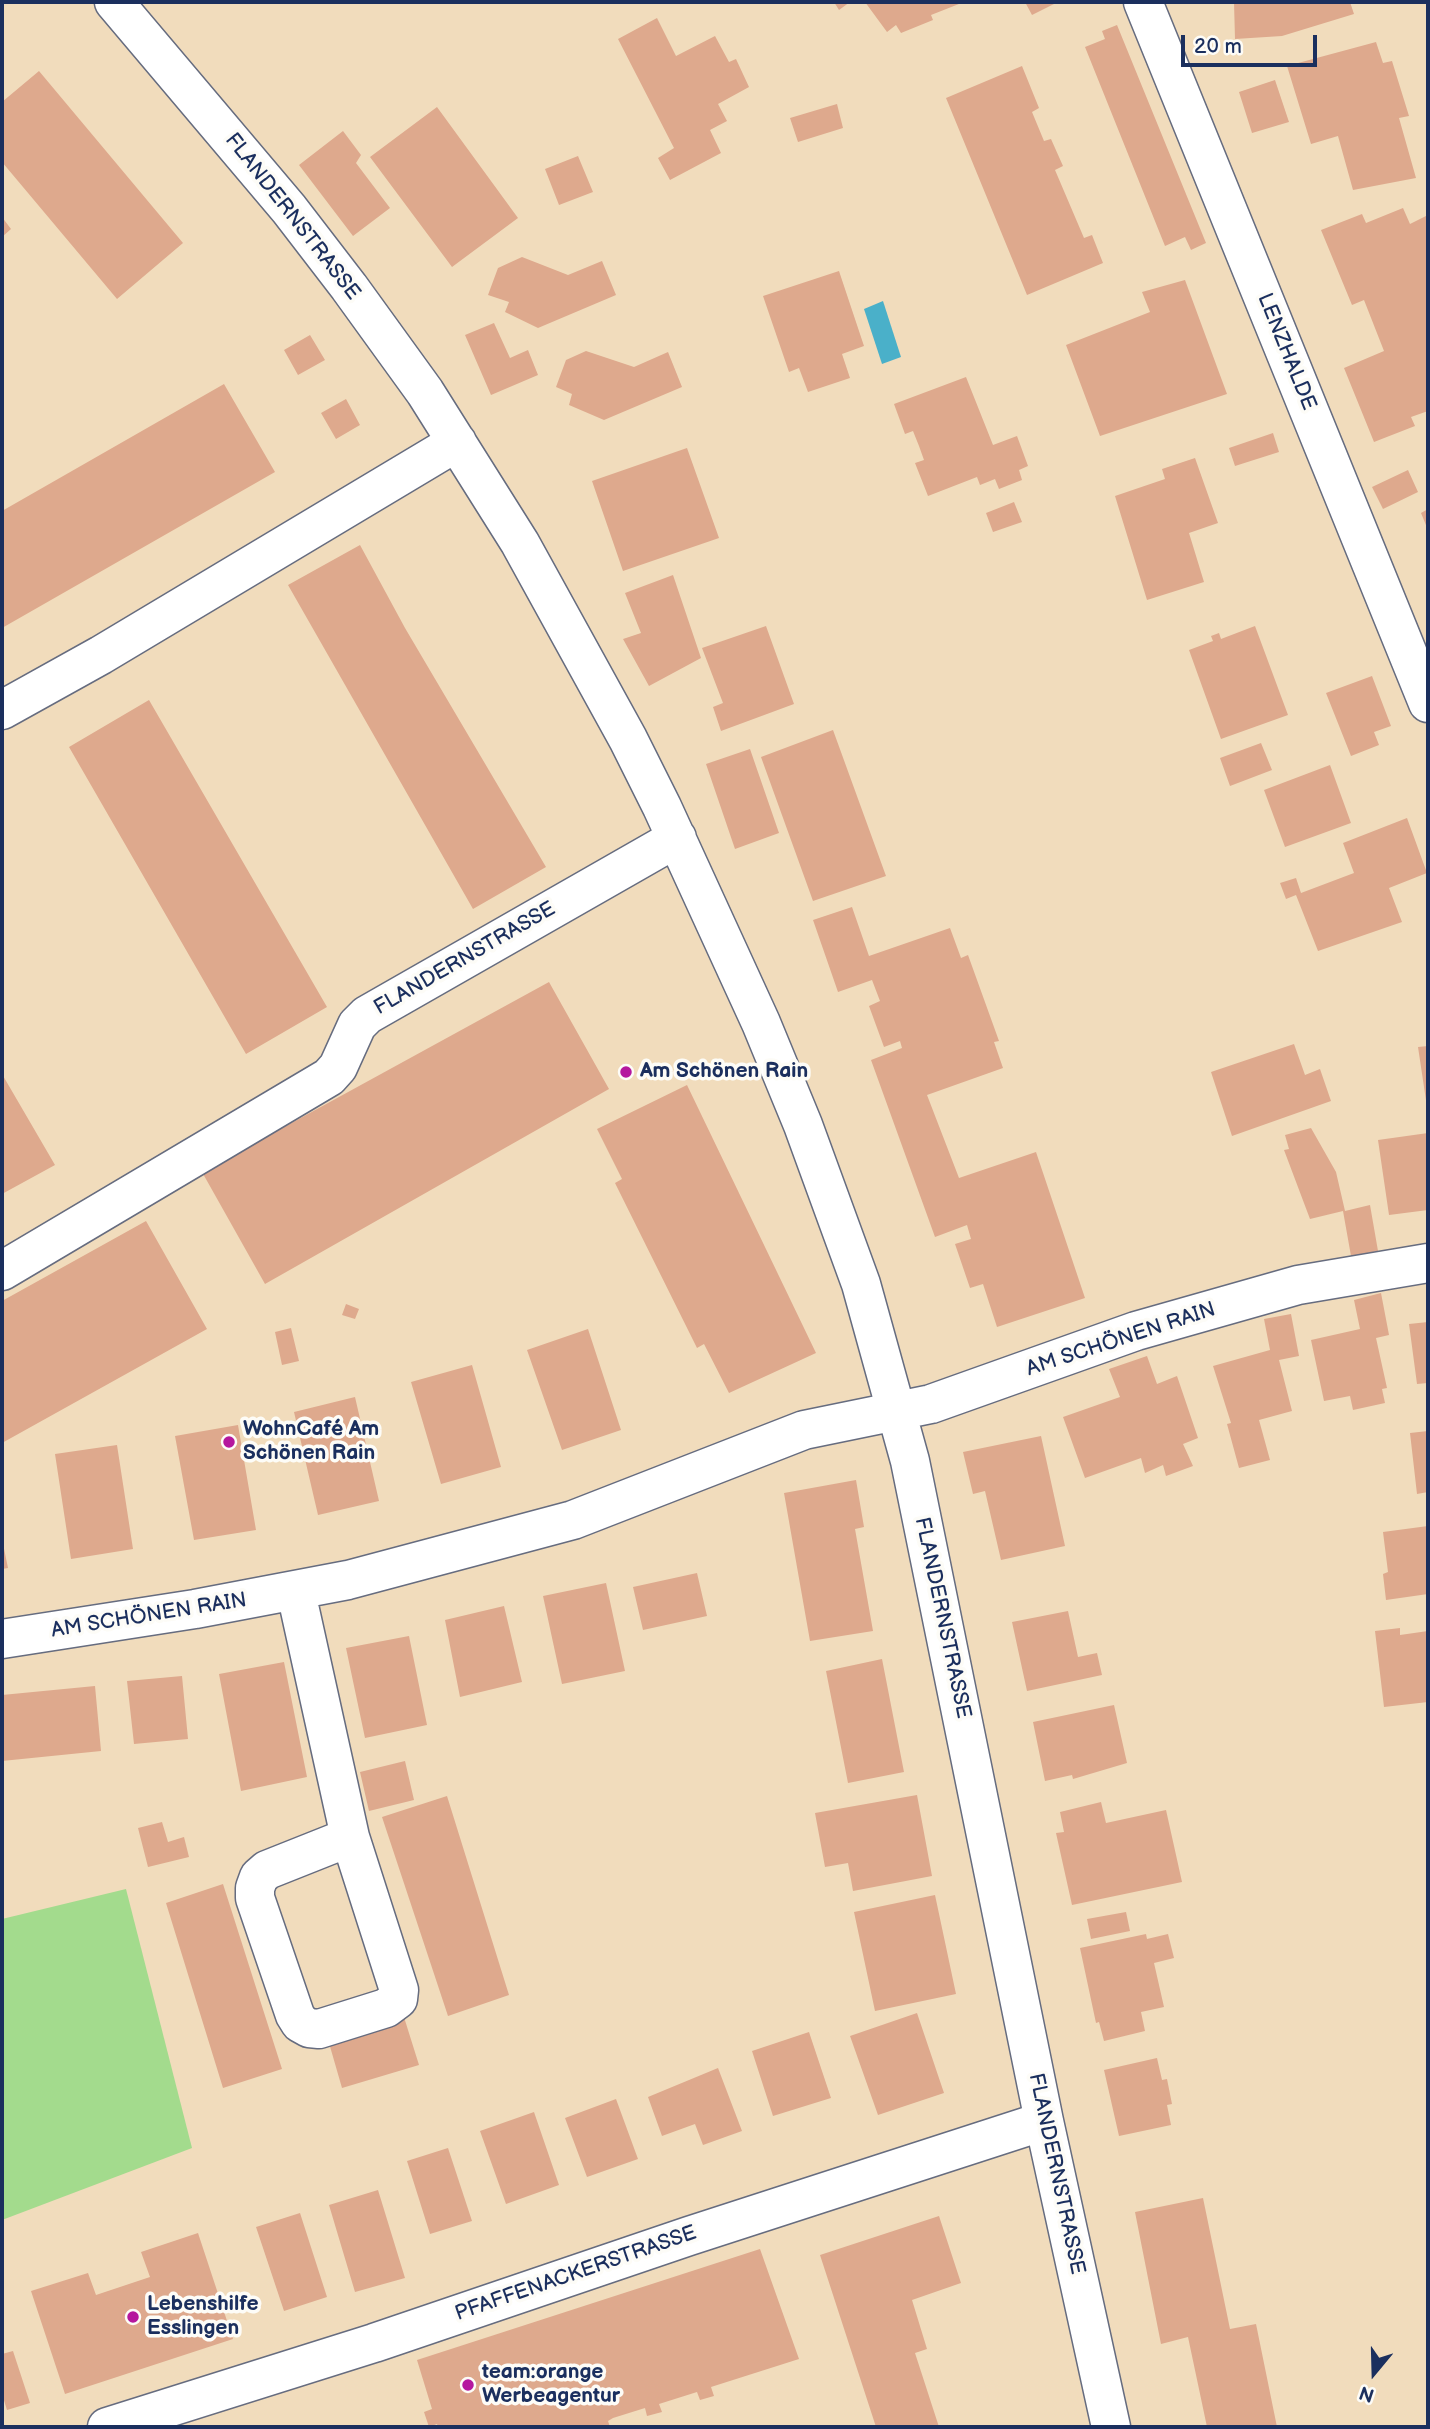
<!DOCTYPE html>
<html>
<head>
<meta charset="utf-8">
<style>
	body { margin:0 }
	#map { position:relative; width:1430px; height:2429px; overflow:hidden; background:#f1dcbc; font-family:"Balsamiq Sans",sans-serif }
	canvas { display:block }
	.frame { position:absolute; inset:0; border:4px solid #1b2f5e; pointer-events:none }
	.north { position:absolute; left:1339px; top:2338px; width:70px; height:70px; -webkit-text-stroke:5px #fdfcf7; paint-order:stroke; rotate:199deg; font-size:19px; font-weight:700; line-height:28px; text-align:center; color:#1b2f5e }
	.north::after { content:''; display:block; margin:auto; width:24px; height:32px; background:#1b2f5e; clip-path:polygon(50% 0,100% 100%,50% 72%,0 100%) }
	.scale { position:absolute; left:1181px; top:35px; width:136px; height:32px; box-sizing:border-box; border:4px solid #1b2f5e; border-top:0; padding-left:9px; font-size:21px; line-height:24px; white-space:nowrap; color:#1b2f5e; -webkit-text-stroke:5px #fdfcf7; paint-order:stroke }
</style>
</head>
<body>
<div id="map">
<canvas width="1430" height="2429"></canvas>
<div class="frame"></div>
<div class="north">N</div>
<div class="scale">20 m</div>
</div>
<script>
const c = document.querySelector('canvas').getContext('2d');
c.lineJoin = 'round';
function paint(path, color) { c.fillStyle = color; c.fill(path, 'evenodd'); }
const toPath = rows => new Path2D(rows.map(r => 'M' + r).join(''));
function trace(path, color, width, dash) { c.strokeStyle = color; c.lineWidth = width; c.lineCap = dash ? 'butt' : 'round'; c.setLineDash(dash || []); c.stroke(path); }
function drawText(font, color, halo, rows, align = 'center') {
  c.font = font + ' "Balsamiq Sans",sans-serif'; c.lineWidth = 7; c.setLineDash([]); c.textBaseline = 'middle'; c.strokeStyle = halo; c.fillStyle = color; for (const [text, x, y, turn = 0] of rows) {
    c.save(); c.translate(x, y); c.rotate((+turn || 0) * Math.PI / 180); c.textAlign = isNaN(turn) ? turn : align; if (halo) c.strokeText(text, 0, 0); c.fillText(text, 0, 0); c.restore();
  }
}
paint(toPath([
	[126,1889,192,2148,2,2220,2,1919]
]), '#a3db8d');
paint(toPath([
	[883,301,901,357,882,364,864,309]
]), '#4ab0c9');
paint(toPath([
	[834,2,850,2,839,10],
	[865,2,964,2,931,15,933,20,901,33,896,25,887,32],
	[1025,2,1058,2,1032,15],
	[1234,2,1350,2,1354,14,1282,36,1235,39],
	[657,18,676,56,715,36,729,62,736,59,749,87,718,104,727,121,710,130,721,153,670,180,658,158,674,148,618,39],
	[1117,25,1206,243,1191,250,1185,237,1165,246,1085,47,1105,39,1102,31],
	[1376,42,1383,63,1392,61,1409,116,1399,118,1416,178,1353,190,1338,136,1311,144,1287,66],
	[1022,66,1039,108,1032,112,1044,141,1051,139,1063,166,1055,170,1084,238,1092,235,1103,263,1027,295,946,98],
	[39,71,183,243,117,299,2,162,2,102],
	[1275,80,1289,122,1252,133,1239,92],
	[837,104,843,128,798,142,790,118],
	[437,107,518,218,452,267,370,157],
	[343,131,361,155,356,163,390,208,353,236,299,165],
	[578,156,593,192,559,205,545,169],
	[1403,208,1410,224,1426,216,1428,223,1428,411,1411,417,1415,426,1374,442,1344,368,1384,351,1364,300,1352,305,1321,230,1362,214,1366,223],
	[2,217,11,229,2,237],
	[522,257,568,275,602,261,616,295,538,328,505,312,509,302,488,295,498,268],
	[839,271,864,346,842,354,850,378,808,392,799,368,789,372,763,296],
	[1185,280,1227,394,1100,436,1066,345,1150,312,1142,292],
	[494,323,510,358,528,350,538,375,491,395,465,335],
	[310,335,325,360,298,375,284,350],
	[586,351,634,367,668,352,682,387,604,420,569,405,572,394,556,387,566,360],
	[966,377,993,445,1017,436,1028,466,1019,470,1022,480,999,489,995,479,980,485,977,477,928,496,915,463,924,460,919,446,913,431,905,434,894,404],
	[224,384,275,472,2,628,2,511],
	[346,399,360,425,336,439,321,413],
	[1273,433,1279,452,1235,466,1229,448],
	[687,448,719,538,623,571,592,481],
	[1195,458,1218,523,1189,533,1204,582,1147,600,1115,496,1165,479,1162,469],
	[1408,470,1418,492,1383,509,1372,487],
	[1014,502,1022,522,993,532,986,513],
	[1428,509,1428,530,1421,513],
	[360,545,405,628,546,867,473,909,288,585],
	[673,575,701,658,649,686,623,639,641,633,625,593],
	[766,626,794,704,721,731,713,707,723,703,702,648],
	[1255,626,1288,715,1221,739,1189,650,1213,641,1211,636,1219,633,1221,639],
	[1372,676,1391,726,1374,732,1379,745,1351,756,1326,693],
	[149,700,327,1007,246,1054,69,747],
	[833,730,886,876,813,901,761,757],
	[1261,743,1272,770,1230,786,1220,758],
	[750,749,779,833,735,849,706,764],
	[1330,765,1351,823,1285,847,1264,790],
	[1407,818,1427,873,1389,888,1402,922,1318,951,1296,895,1286,899,1280,883,1296,878,1301,893,1354,873,1343,843],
	[852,907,869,956,950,928,961,958,968,955,999,1041,994,1042,1003,1068,927,1095,959,1178,1036,1152,1085,1298,997,1327,983,1284,970,1288,955,1244,971,1239,967,1225,935,1237,871,1060,902,1048,900,1041,884,1047,869,1006,880,1001,872,980,838,992,813,920],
	[549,982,609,1089,265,1284,202,1172],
	[1294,1044,1305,1075,1320,1069,1331,1101,1232,1136,1211,1072],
	[1428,1046,1428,1107,1427,1107,1418,1047],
	[2,1074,55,1165,2,1194],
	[687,1085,816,1353,729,1393,704,1344,697,1348,615,1183,622,1179,597,1129],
	[1311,1128,1336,1172,1345,1211,1370,1205,1378,1251,1351,1256,1343,1211,1310,1219,1284,1150,1289,1149,1285,1135],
	[1428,1133,1428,1210,1389,1215,1378,1140],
	[146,1221,207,1329,2,1443,2,1301],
	[1381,1293,1389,1335,1376,1338,1387,1388,1382,1389,1385,1403,1353,1410,1350,1396,1324,1401,1311,1340,1360,1329,1354,1300],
	[346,1304,359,1309,355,1319,342,1315],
	[1291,1314,1299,1356,1279,1360,1292,1411,1259,1420,1270,1460,1239,1468,1227,1424,1231,1423,1213,1366,1270,1350,1264,1319],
	[1428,1322,1428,1383,1417,1384,1409,1324],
	[291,1328,299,1361,282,1365,275,1332],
	[588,1329,621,1430,562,1450,527,1350],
	[1147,1356,1157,1384,1177,1376,1198,1438,1183,1444,1193,1466,1166,1476,1163,1465,1145,1473,1141,1458,1085,1478,1063,1417,1120,1397,1109,1369],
	[472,1365,501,1467,441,1484,411,1382],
	[355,1397,379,1501,318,1515,294,1412],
	[238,1425,256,1530,194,1540,175,1436],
	[1428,1431,1428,1492,1417,1494,1410,1433],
	[1041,1436,1065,1546,1001,1560,985,1491,973,1494,963,1452],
	[117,1445,133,1549,71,1559,55,1454],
	[856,1480,864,1527,855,1529,873,1631,810,1641,784,1493],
	[1428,1526,1428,1594,1386,1600,1383,1574,1388,1572,1383,1532],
	[2,1539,8,1568,2,1569],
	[697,1573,707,1616,643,1630,633,1587],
	[606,1583,625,1671,562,1684,543,1596],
	[504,1606,522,1682,460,1697,445,1620],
	[1068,1611,1078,1657,1097,1653,1102,1675,1027,1691,1012,1622],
	[1400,1628,1400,1635,1428,1631,1428,1702,1384,1707,1375,1631],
	[409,1636,427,1725,365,1738,346,1648],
	[882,1659,904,1772,848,1783,826,1671],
	[284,1662,307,1777,241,1791,219,1674],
	[182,1676,188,1739,134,1744,127,1681],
	[95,1686,101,1751,2,1761,2,1695],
	[1114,1705,1127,1763,1073,1779,1072,1775,1045,1781,1033,1722],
	[405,1761,414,1800,369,1811,360,1772],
	[917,1795,932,1876,853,1891,848,1863,825,1867,815,1813],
	[447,1796,509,1995,448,2016,382,1817],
	[1101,1802,1106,1823,1166,1810,1182,1882,1072,1905,1056,1833,1064,1832,1060,1812],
	[162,1822,168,1842,184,1837,189,1857,148,1867,138,1828],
	[223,1884,282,2069,223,2088,166,1903],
	[935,1895,956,1994,875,2011,854,1912],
	[1126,1912,1130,1931,1091,1939,1087,1919],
	[1146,1934,1147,1939,1168,1934,1174,1958,1154,1963,1164,2007,1141,2012,1145,2031,1104,2041,1099,2022,1096,2023,1080,1948],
	[917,2013,944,2093,878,2115,850,2036],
	[403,2014,419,2065,342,2088,327,2036],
	[809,2032,831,2098,773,2116,752,2051],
	[1157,2058,1162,2080,1167,2079,1172,2104,1167,2105,1171,2125,1119,2136,1104,2070],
	[718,2068,742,2131,703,2145,695,2124,662,2136,648,2097],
	[616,2099,638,2159,587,2177,565,2118],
	[534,2112,559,2185,506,2204,480,2131],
	[448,2148,472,2221,430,2234,407,2161],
	[378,2190,405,2278,355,2292,329,2205],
	[1203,2198,1230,2329,1256,2324,1277,2427,1207,2427,1188,2337,1161,2344,1135,2212],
	[300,2213,327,2297,284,2311,256,2227],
	[939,2216,961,2283,912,2300,927,2349,915,2353,939,2427,876,2427,820,2255],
	[198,2233,233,2339,65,2394,31,2291,88,2273,96,2295,150,2277,141,2252],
	[760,2249,799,2359,711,2387,714,2396,700,2400,697,2392,659,2404,662,2412,647,2416,645,2408,613,2418,608,2421,610,2427,438,2427,437,2424,429,2427,424,2412,432,2409,417,2360],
	[13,2351,30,2403,7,2410,2,2394,2,2354]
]), '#dea98d');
const minor = toPath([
	[114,2,289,209,349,287,425,392,520,543,628,739,662,807,761,1023,803,1125,861,1284,910,1461,1044,2121,1111,2427],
	[1143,2,1428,703],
	[2,710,101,655,457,442],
	[2,1271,329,1077,338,1067,357,1025,367,1015,677,838],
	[296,1592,350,1837,399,1990,398,1999,386,2008,319,2029,309,2028,300,2023,295,2015,255,1898,255,1888,259,1877,267,1870,350,1837],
	[2,1639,195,1609,348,1580,573,1520,804,1430,931,1404,1136,1331,1298,1285,1428,1263],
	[107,2427,374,2343,689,2236,1044,2121]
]);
trace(minor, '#666c7f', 41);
trace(minor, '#fff', 38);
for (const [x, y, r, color] of [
	[626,1072,7,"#b5179e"],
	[229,1442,7,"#b5179e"],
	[133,2317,7,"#b5179e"],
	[468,2385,7,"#b5179e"]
]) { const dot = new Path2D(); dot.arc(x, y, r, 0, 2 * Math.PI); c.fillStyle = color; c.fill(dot); trace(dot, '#fdfcf7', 2.5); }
drawText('21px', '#1b2f5e', '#fdfcf7', [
	["FLANDERNSTRASSE",292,217,52],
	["LENZHALDE",1286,352,68],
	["FLANDERNSTRASSE",465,959,-30],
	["AM SCHÖNEN RAIN",1121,1340,-18],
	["AM SCHÖNEN RAIN",149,1616,-9],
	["FLANDERNSTRASSE",942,1618,78],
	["FLANDERNSTRASSE",1056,2174,78],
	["PFAFFENACKERSTRASSE",576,2274,-19]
]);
drawText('bold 21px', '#1b2f5e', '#fdfcf7', [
	["Am Schönen Rain",640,1072],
	["WohnCafé Am",243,1430],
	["Schönen Rain",243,1454],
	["Lebenshilfe",147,2305],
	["Esslingen",147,2329],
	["team:orange",482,2373],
	["Werbeagentur",482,2397]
], 'left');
</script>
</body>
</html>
